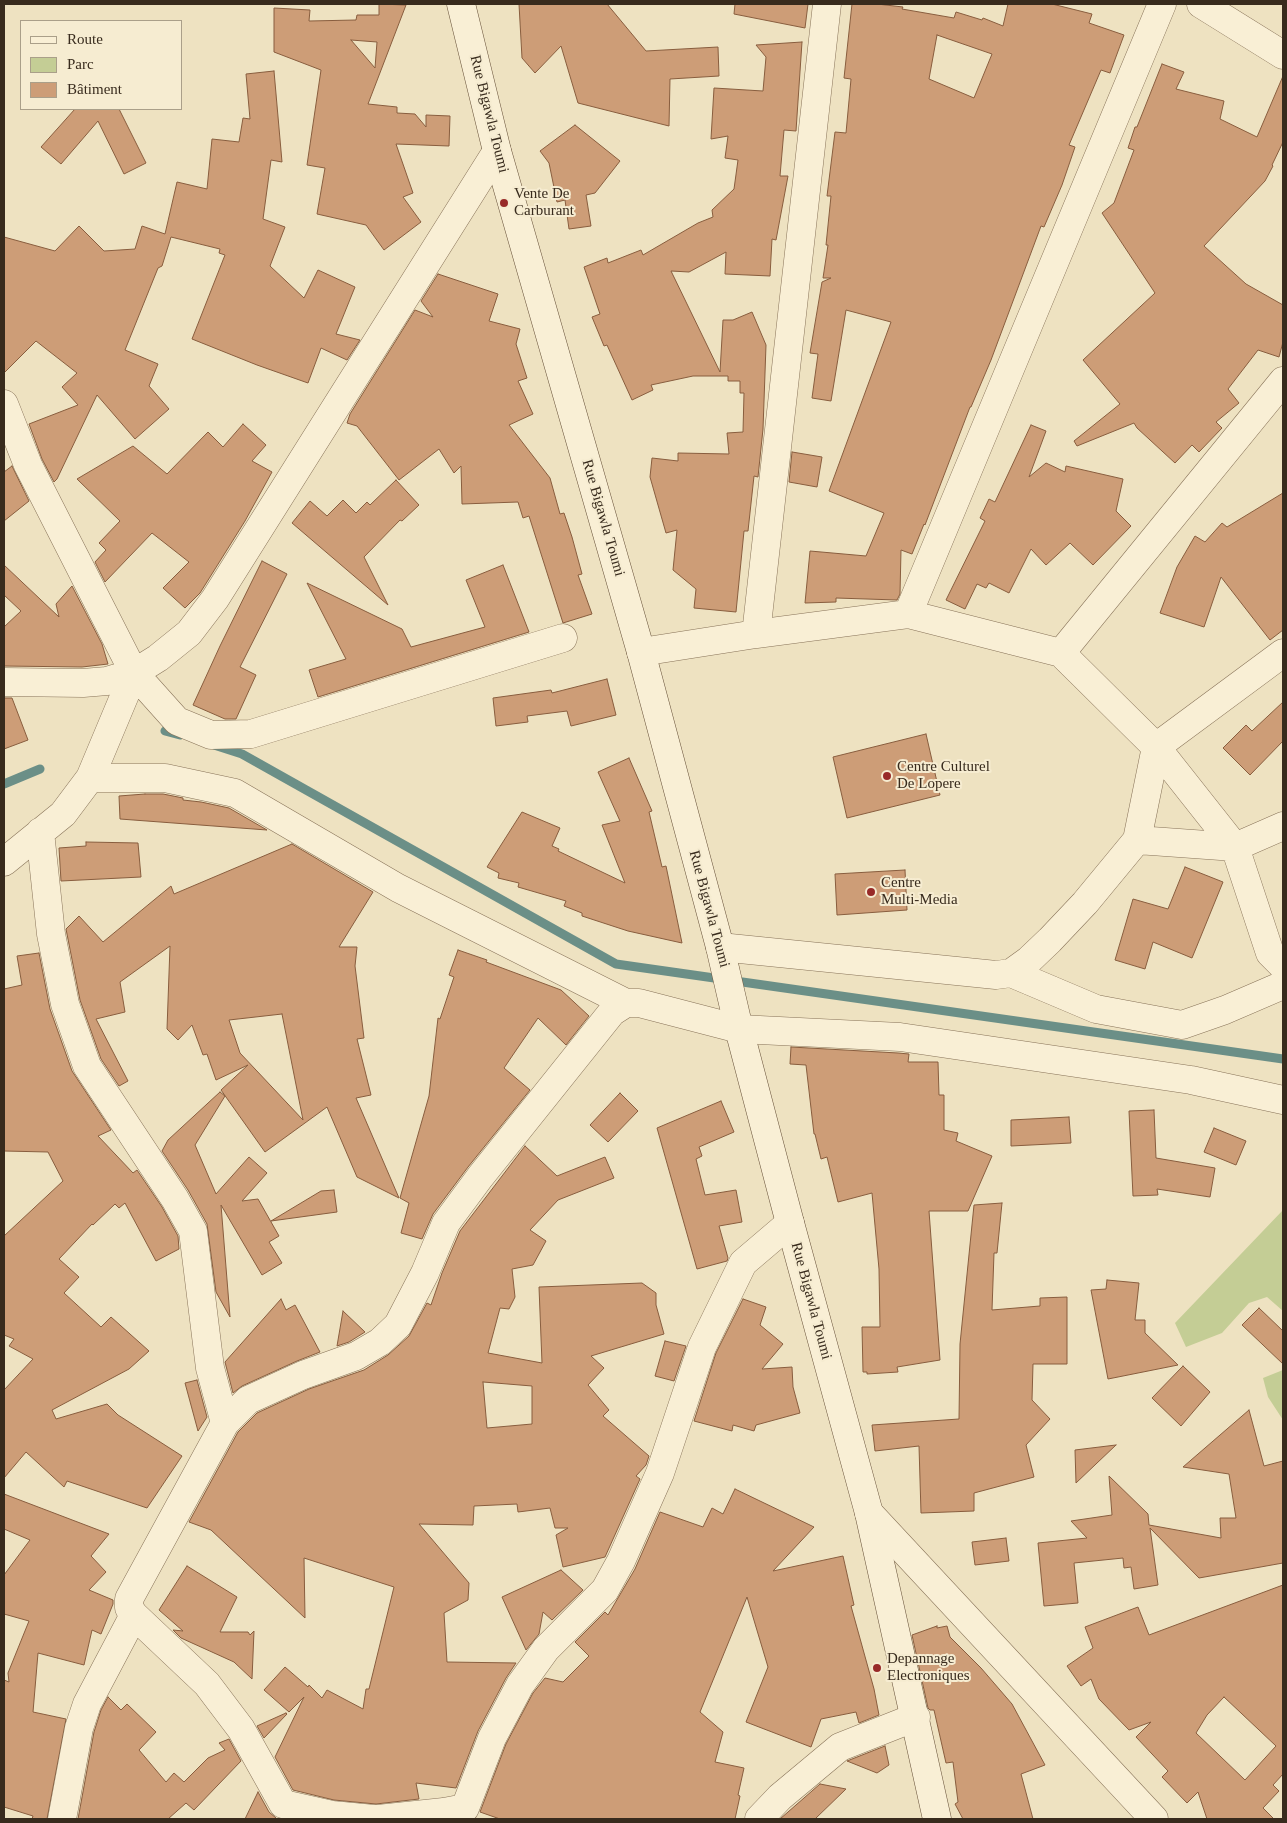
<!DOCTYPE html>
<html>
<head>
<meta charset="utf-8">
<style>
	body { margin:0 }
	#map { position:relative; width:1287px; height:1823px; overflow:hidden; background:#eee2c1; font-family:Georgia,serif }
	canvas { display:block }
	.frame { position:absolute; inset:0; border:5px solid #382b1d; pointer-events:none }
	.legend { position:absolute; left:20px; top:20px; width:162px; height:90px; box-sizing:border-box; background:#f6ecd1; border:1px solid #aa9f89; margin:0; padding:6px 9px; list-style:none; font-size:15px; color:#382b1d }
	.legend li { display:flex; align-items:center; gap:10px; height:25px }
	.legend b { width:25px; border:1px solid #aa9f89 }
</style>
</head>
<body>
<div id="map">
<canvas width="1287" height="1823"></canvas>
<div class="frame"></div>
<ul class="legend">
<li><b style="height:6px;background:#f9efd5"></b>Route</li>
<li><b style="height:14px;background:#c4cd95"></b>Parc</li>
<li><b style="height:14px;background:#cd9d77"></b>Bâtiment</li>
</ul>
</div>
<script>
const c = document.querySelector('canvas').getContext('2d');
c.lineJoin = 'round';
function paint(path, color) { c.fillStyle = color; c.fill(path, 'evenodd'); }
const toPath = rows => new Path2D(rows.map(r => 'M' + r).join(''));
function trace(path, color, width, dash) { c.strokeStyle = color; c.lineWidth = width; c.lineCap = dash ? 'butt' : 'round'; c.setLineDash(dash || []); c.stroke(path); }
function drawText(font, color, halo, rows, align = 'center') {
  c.font = font + ' Georgia,serif'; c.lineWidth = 4; c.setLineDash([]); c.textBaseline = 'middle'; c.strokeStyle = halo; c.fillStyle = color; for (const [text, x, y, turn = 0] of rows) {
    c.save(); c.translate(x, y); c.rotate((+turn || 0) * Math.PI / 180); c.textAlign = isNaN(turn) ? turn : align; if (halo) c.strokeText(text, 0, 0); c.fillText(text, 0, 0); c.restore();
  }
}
paint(toPath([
	[1283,1210,1283,1311,1267,1297,1249,1303,1222,1333,1186,1347,1175,1323],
	[1283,1370,1283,1420,1268,1397,1263,1378]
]), '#c4cd95');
trace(toPath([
	[165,731,180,735],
	[214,745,242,754,616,964,1283,1059],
	[4,784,40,769]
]), '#6b8f87', 9);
const building = toPath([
	[379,4,406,5,368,104,397,107,397,113,415,114,426,127,426,115,450,116,449,146,396,144,413,193,403,197,421,222,384,250,366,225,317,214,325,168,307,165,321,70,274,52,274,8,310,10,309,21,356,20,357,15,379,15,379,4],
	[351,40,377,42,375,68,351,40],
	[519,4,607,4,646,51,718,47,719,76,670,79,669,126,578,103,561,46,535,73,522,58,519,4],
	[735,4,808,4,805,28,734,14,735,4],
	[852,4,877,4,903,7,902,9,954,18,956,12,982,20,983,18,1003,26,1008,4,1052,4,1092,14,1089,23,1124,35,1110,73,1101,70,1069,145,1075,147,1062,185,1044,227,1041,226,991,360,971,407,970,407,925,525,924,524,912,554,901,550,900,594,897,600,836,598,836,602,805,603,810,551,866,556,884,513,829,491,891,322,846,310,831,401,812,398,818,354,810,353,822,282,831,278,823,278,828,245,826,245,831,196,827,196,835,132,846,133,851,79,844,78,852,4],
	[937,35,992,54,974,98,929,79,937,35],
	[802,42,796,131,784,130,780,176,788,176,776,240,772,239,770,276,725,274,726,252,689,272,671,271,720,372,723,320,733,320,752,312,766,345,763,429,758,477,754,476,748,531,744,531,736,612,694,608,696,589,673,570,677,530,666,533,650,477,652,458,678,461,678,453,729,454,727,433,743,432,744,393,740,393,740,381,728,381,728,376,693,376,651,385,653,390,632,400,607,345,604,346,592,317,600,314,584,267,607,258,608,263,641,250,643,255,698,223,713,217,712,210,734,189,738,160,725,158,728,136,711,139,714,88,763,91,766,57,756,45,802,42],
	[1162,64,1184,72,1176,89,1224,101,1220,119,1257,137,1283,76,1283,142,1272,165,1273,166,1265,181,1204,246,1246,284,1283,305,1283,342,1279,357,1258,350,1228,389,1239,403,1216,422,1222,428,1199,452,1192,445,1175,463,1137,428,1134,423,1077,446,1074,441,1120,404,1083,360,1155,293,1102,213,1114,203,1134,150,1128,148,1135,127,1137,127,1162,64],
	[274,71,282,162,271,160,263,219,285,227,270,266,304,298,318,270,355,287,336,334,360,340,347,360,321,348,308,383,257,365,192,339,225,255,219,253,220,249,171,237,162,266,158,268,125,350,158,364,149,386,169,409,135,439,97,395,57,479,54,482,42,459,29,424,78,405,62,387,77,373,36,341,4,373,4,237,55,251,79,226,104,251,135,249,142,226,165,234,177,182,207,189,212,139,239,142,243,118,250,119,246,74,274,71],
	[75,109,119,109,146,163,124,174,98,121,61,164,41,147,75,109],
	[575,125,620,161,595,193,586,195,591,226,569,229,565,200,557,202,549,163,540,151,575,125],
	[438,274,498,294,489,321,520,329,516,344,527,378,518,381,533,414,509,425,550,478,560,514,564,513,572,537,582,574,578,575,592,614,563,623,529,516,523,518,518,502,462,504,461,466,454,473,439,449,399,480,357,426,347,423,350,414,415,310,433,317,421,301,438,274],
	[243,424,266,445,252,461,272,472,245,521,200,593,185,608,163,588,189,562,152,533,105,582,95,562,106,550,99,543,120,521,77,479,133,446,167,474,208,432,223,447,243,424],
	[1031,425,1046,431,1029,477,1046,463,1065,472,1066,466,1123,479,1116,511,1131,526,1093,565,1070,543,1046,565,1031,549,1009,593,989,583,986,588,977,584,965,609,946,600,985,521,980,518,989,499,995,502,1031,425],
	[792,452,822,457,817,487,789,482,792,452],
	[12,466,29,501,4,521,4,472,12,466],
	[396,480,419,505,402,521,400,520,364,557,388,605,292,523,310,501,327,516,343,500,356,513,367,502,370,505,396,480],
	[1283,493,1283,630,1270,640,1221,577,1204,627,1160,613,1177,567,1195,536,1205,542,1222,523,1227,527,1283,493],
	[262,561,287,574,240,667,256,675,236,719,225,719,193,705,220,646,262,561],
	[4,565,59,617,56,604,72,586,102,644,108,664,82,667,4,666,4,627,21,611,4,595,4,565],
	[503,565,529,632,318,697,309,670,346,659,307,583,402,629,411,647,485,627,466,580,503,565],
	[607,679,616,715,571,726,567,711,527,716,528,722,496,726,493,698,551,690,552,693,607,679],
	[4,698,12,698,28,740,4,749,4,698],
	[1283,702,1283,741,1250,775,1223,748,1246,725,1252,731,1283,702],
	[926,734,940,795,847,818,833,757,926,734],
	[629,758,652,811,649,812,662,867,666,866,682,943,628,931,582,916,582,913,564,906,566,901,518,887,519,883,498,878,499,873,487,867,522,812,560,828,552,846,559,849,558,851,625,883,602,825,620,821,598,772,629,758],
	[145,794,163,794,183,798,183,800,201,802,229,808,267,830,120,819,119,796,145,794],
	[86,842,138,843,141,877,61,881,59,848,86,846,86,842],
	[292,844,373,892,339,947,357,947,355,966,364,1038,357,1039,371,1095,356,1098,399,1198,357,1177,327,1107,265,1152,221,1090,248,1065,216,1080,207,1054,203,1055,192,1025,178,1040,167,1029,170,946,120,982,125,1012,96,1019,128,1081,119,1086,101,1059,80,1000,66,929,79,916,103,942,171,886,174,894,292,844],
	[282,1014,303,1120,240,1053,229,1020,282,1014],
	[1185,867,1223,882,1192,958,1153,942,1145,969,1115,960,1133,899,1168,909,1185,867],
	[905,870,907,910,837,915,835,874,905,870],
	[458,950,487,960,486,962,561,990,589,1016,566,1045,538,1018,504,1068,530,1090,468,1167,433,1214,422,1239,401,1233,409,1203,400,1198,429,1096,438,1018,440,1019,454,977,449,975,458,950],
	[39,953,50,1009,72,1071,111,1130,98,1136,133,1173,137,1170,162,1207,178,1236,179,1249,156,1261,125,1203,119,1208,115,1204,93,1225,92,1224,59,1259,79,1277,64,1293,101,1327,111,1317,149,1351,129,1369,52,1410,56,1419,107,1404,118,1415,182,1456,147,1508,67,1481,64,1487,26,1452,4,1478,4,1390,33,1359,9,1346,14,1339,4,1335,4,1236,63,1181,48,1152,4,1151,4,989,22,985,17,956,39,953],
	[791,1047,898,1053,909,1054,908,1062,938,1062,939,1095,944,1095,944,1130,958,1133,956,1141,992,1156,968,1211,929,1211,940,1360,897,1367,898,1372,867,1374,867,1372,863,1372,862,1327,880,1327,879,1269,872,1193,838,1202,827,1157,821,1159,815,1134,814,1134,806,1065,790,1064,791,1047],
	[220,1092,225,1096,195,1145,216,1194,249,1157,267,1173,242,1201,258,1199,279,1236,269,1242,282,1263,262,1275,221,1205,230,1317,216,1292,207,1224,188,1190,162,1151,168,1140,220,1092],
	[620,1093,638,1111,608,1142,590,1125,620,1093],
	[721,1101,734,1132,699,1147,702,1156,696,1159,705,1195,736,1190,742,1222,719,1226,728,1258,727,1261,697,1269,657,1128,721,1101],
	[1154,1110,1156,1158,1215,1168,1210,1197,1157,1189,1158,1195,1133,1196,1129,1111,1154,1110],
	[1069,1117,1071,1143,1011,1146,1011,1120,1069,1117],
	[1214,1128,1246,1141,1236,1165,1204,1152,1214,1128],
	[525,1146,557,1176,605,1157,614,1178,558,1200,530,1230,546,1241,533,1265,512,1269,515,1297,509,1309,500,1308,488,1353,542,1363,539,1287,642,1283,656,1293,656,1305,664,1334,591,1356,604,1368,588,1385,609,1410,603,1416,649,1456,646,1465,636,1476,640,1479,605,1557,563,1567,556,1535,568,1528,555,1528,550,1508,518,1512,517,1504,474,1506,473,1525,419,1524,469,1583,468,1600,444,1613,447,1662,516,1663,506,1678,478,1731,456,1788,416,1783,419,1799,376,1804,334,1800,293,1790,275,1757,304,1697,289,1712,264,1690,285,1667,308,1687,309,1685,322,1698,327,1690,363,1709,366,1689,369,1689,394,1587,304,1558,305,1618,211,1530,189,1522,238,1432,257,1413,309,1389,364,1370,388,1355,409,1336,427,1303,431,1305,442,1273,460,1231,525,1146],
	[483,1382,532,1386,532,1424,487,1428,483,1382],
	[334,1190,337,1212,271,1221,321,1191,334,1190],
	[1002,1203,997,1253,994,1253,992,1310,1040,1306,1040,1298,1067,1297,1067,1364,1033,1364,1032,1400,1050,1419,1026,1445,1034,1477,974,1493,974,1511,921,1513,919,1446,875,1451,872,1425,959,1419,960,1344,974,1205,1002,1203],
	[1107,1280,1139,1283,1135,1320,1145,1320,1145,1333,1178,1365,1108,1379,1091,1290,1106,1289,1107,1280],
	[281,1299,286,1310,295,1305,320,1352,297,1361,242,1386,233,1393,225,1362,281,1299],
	[743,1299,766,1307,760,1325,783,1344,762,1369,792,1367,793,1387,800,1413,756,1425,754,1431,733,1425,732,1431,694,1421,716,1353,743,1299],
	[1259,1308,1283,1331,1283,1364,1242,1325,1259,1308],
	[343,1311,365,1332,349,1342,337,1346,343,1311],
	[665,1341,686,1346,674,1381,655,1376,665,1341],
	[1183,1366,1210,1392,1181,1426,1152,1398,1183,1366],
	[197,1380,207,1417,198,1431,185,1383,197,1380],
	[1249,1410,1264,1466,1283,1461,1283,1563,1199,1578,1150,1528,1158,1585,1134,1589,1131,1567,1124,1568,1123,1558,1074,1563,1078,1603,1044,1606,1038,1543,1087,1538,1071,1521,1112,1515,1109,1476,1148,1514,1149,1525,1221,1538,1220,1518,1236,1518,1229,1474,1183,1467,1249,1410],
	[1116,1445,1076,1483,1075,1450,1116,1445],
	[735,1489,814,1527,773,1571,843,1556,854,1605,851,1606,874,1689,879,1715,859,1723,856,1712,821,1719,811,1747,746,1722,768,1667,747,1597,700,1712,723,1732,715,1762,744,1768,738,1795,740,1796,735,1819,500,1819,480,1812,506,1744,533,1693,545,1678,563,1682,589,1656,575,1642,605,1612,608,1615,635,1569,660,1512,703,1527,712,1508,723,1514,735,1489],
	[4,1494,109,1534,91,1556,106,1572,89,1590,113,1600,113,1604,101,1634,92,1630,84,1665,38,1653,33,1712,66,1719,47,1819,32,1819,33,1816,4,1807,4,1680,9,1682,8,1673,29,1621,4,1614,4,1575,30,1540,4,1529,4,1494],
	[1006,1538,1009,1561,975,1565,972,1542,1006,1538],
	[187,1566,237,1597,220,1632,248,1632,250,1635,254,1631,252,1679,234,1662,181,1638,173,1630,183,1631,159,1610,187,1566],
	[561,1570,583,1590,552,1620,543,1612,539,1634,526,1650,502,1597,561,1570],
	[1283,1585,1283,1774,1273,1785,1279,1791,1263,1808,1274,1819,1207,1819,1198,1792,1187,1803,1162,1777,1168,1771,1136,1737,1151,1722,1129,1730,1099,1699,1091,1679,1081,1686,1067,1666,1093,1648,1085,1627,1138,1607,1149,1635,1283,1585],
	[1224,1697,1276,1746,1245,1780,1196,1733,1207,1715,1224,1697],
	[937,1626,937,1628,947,1626,950,1637,981,1668,1012,1704,1045,1765,1021,1774,1033,1819,963,1819,955,1804,958,1802,953,1762,946,1763,934,1710,930,1710,928,1708,912,1635,937,1626],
	[108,1697,121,1710,127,1704,156,1732,139,1750,166,1782,174,1773,184,1782,208,1758,225,1750,219,1743,229,1739,241,1761,194,1810,186,1803,168,1819,78,1819,94,1732,101,1710,108,1697],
	[286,1713,287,1714,264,1738,257,1726,286,1713],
	[885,1746,889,1765,877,1773,847,1761,885,1746],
	[820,1784,846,1789,815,1819,780,1819,820,1784],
	[258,1792,269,1812,276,1818,275,1819,245,1819,258,1792]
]);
paint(building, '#cd9d77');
trace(building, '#885d3e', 1);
const street = toPath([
	[1201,4,1283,55],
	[4,404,28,465,134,673,177,721,211,735,251,734,563,638],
	[908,614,1162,4],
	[756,634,827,4],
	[641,652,756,634,908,614,1061,653,1156,747,1235,847,1270,953,1283,966],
	[1061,653,1283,381],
	[4,682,83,683,107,681,134,673,158,658,189,633,215,599,497,151],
	[90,778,165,778,235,793,398,888,626,1003],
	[40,832,51,934,65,1004,87,1066,175,1199,193,1231,210,1368,225,1423],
	[1137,840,1235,847,1283,826],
	[4,862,63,814,90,778,134,673],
	[720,947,996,975,1011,973,1029,960,1050,940,1085,903,1137,840,1156,747,1283,653],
	[1011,973,1096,1009,1182,1025,1225,1010,1283,985],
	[869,1513,1154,1819],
	[62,1819,79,1728,87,1704,134,1615],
	[374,1819,332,1815,283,1804,241,1729,207,1684,134,1615,129,1608,129,1599,225,1423,248,1400,303,1375,356,1356,380,1342,398,1325,425,1273,446,1223,480,1177,612,1012,626,1003,639,1003,739,1029,900,1037,1191,1080,1283,1100],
	[378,1819,444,1812,465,1808,492,1738,520,1685,546,1649,605,1590,621,1561,660,1473,702,1347,743,1263,790,1223],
	[759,1819,780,1797,840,1747,916,1717]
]);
const secondary = toPath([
	[461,4,497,151,641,652,720,947,739,1029,790,1223,869,1513,937,1819]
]);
trace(street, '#887359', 29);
trace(secondary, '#6a543c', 29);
trace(street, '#f9efd5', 28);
trace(secondary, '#f9efd5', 28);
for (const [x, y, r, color] of [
	[504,203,5,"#982a28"],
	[887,776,5,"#982a28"],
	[871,892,5,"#982a28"],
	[877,1668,5,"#982a28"]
]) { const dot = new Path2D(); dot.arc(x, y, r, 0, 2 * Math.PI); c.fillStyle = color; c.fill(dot); trace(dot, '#f6ecd1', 2); }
drawText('15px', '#382b1d', '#f6ecd1', [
	["Rue Bigawla Toumi",489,114,76],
	["Rue Bigawla Toumi",603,518,74],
	["Rue Bigawla Toumi",709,909,75],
	["Rue Bigawla Toumi",811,1301,75]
]);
drawText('15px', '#382b1d', '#f6ecd1', [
	["Vente De",514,194],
	["Carburant",514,211],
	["Centre Culturel",897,767],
	["De Lopere",897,784],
	["Centre",881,883],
	["Multi-Media",881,900],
	["Depannage",887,1659],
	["Electroniques",887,1676]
], 'left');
</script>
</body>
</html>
